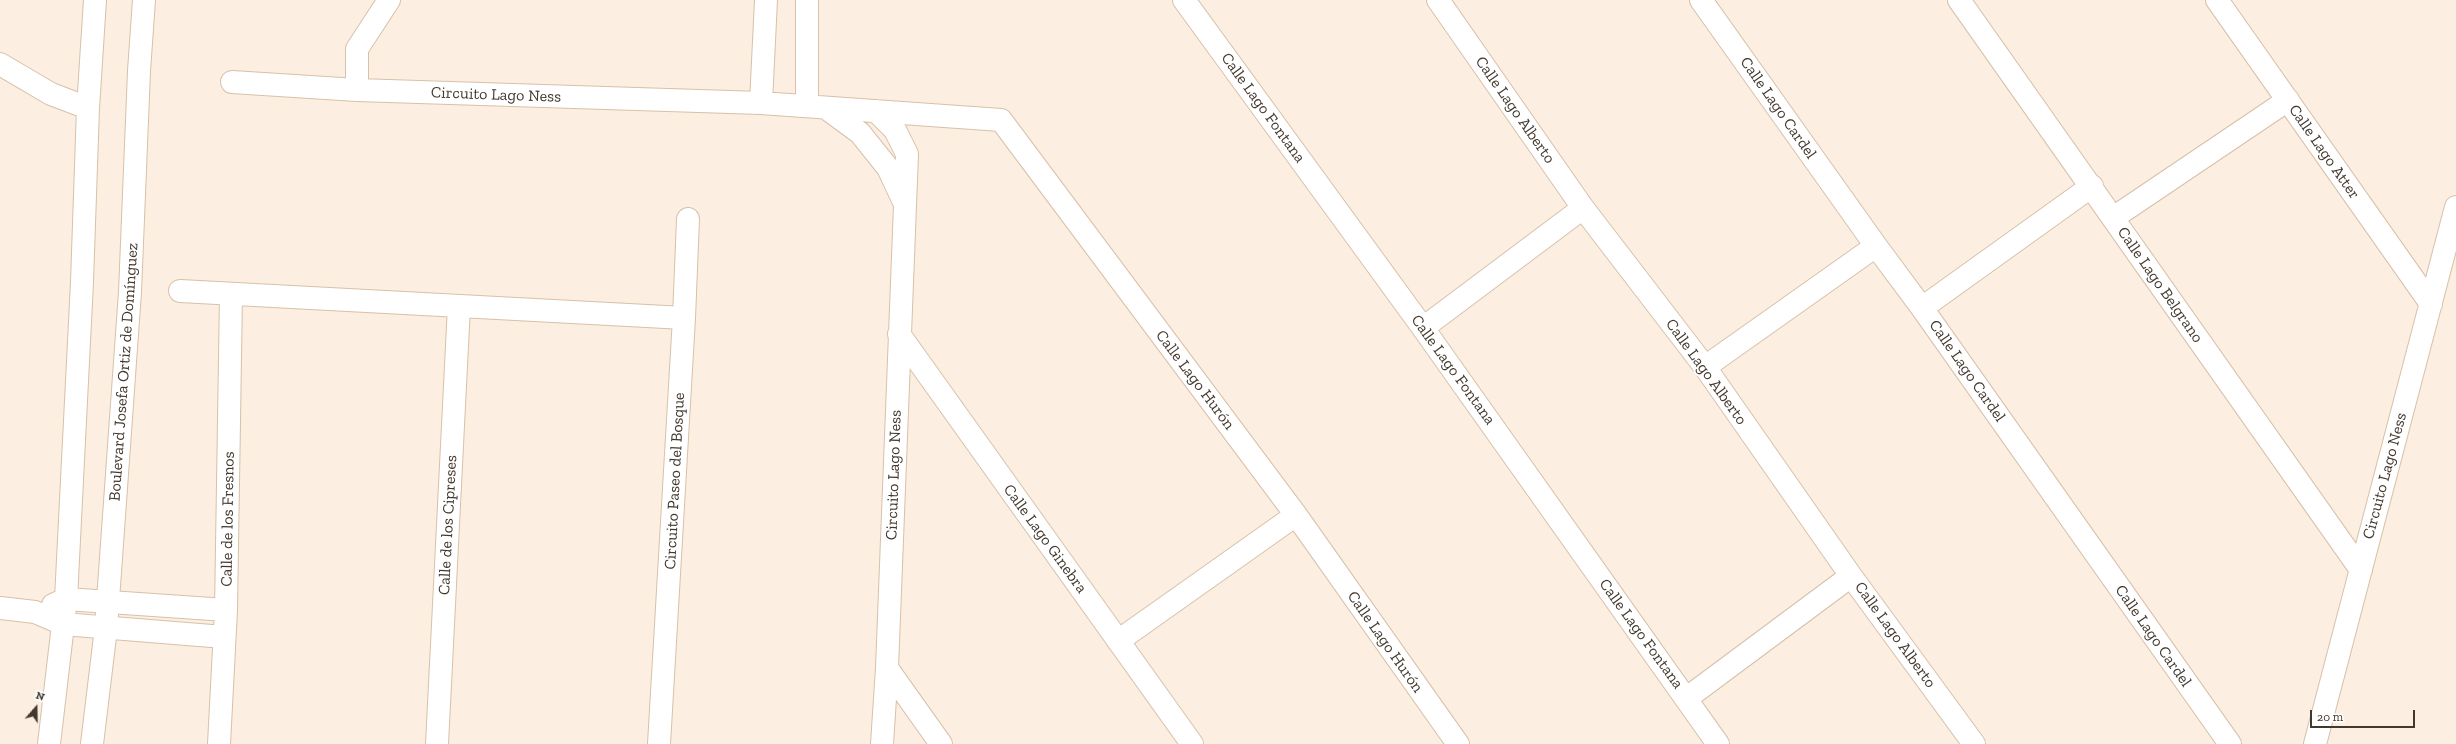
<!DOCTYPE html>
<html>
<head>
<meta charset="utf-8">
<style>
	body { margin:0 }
	#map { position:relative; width:2456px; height:744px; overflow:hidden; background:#fceee0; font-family:"Zilla Slab",serif }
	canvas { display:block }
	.north { position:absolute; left:16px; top:688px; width:40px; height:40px; -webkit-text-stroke:3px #fff; paint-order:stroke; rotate:20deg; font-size:11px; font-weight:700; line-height:16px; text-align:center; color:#41382e }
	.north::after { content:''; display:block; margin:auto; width:14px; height:18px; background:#41382e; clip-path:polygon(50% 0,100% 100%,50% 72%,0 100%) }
	.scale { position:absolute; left:2310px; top:710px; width:105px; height:18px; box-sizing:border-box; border:2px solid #41382e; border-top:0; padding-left:5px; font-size:12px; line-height:14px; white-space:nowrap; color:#41382e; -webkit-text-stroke:3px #fff; paint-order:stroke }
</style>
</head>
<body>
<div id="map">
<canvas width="2456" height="744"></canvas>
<div class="north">N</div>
<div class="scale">20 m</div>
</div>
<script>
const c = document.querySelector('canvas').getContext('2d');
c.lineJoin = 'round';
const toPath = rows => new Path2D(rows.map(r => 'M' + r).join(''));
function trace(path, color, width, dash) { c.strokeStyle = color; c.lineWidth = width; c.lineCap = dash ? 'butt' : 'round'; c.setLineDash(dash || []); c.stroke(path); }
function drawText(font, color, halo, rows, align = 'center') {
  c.font = font + ' "Zilla Slab",serif'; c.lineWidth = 4; c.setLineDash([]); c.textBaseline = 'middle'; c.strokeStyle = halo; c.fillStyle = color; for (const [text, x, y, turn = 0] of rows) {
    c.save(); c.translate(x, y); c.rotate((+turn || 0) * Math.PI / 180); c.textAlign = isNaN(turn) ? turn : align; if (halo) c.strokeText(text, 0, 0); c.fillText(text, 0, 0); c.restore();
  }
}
const minor = toPath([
	[807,0,807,105],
	[1184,0,1423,328,1718,744],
	[1438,0,1583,208,1705,367,1851,576,1974,744],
	[1701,0,1876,246,1922,308,2230,744],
	[1959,0,2361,570],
	[2217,0,2431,304],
	[0,64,51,94,88,108],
	[232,82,357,90,761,103,1001,120,1296,515,1458,744],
	[357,90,357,49,389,0],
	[761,103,766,0],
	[826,108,860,133,888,168,904,202],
	[876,111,895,130,907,154,887,668,882,744],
	[2113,218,2288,100],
	[180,291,684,318],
	[1922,308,2092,186],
	[1423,328,1583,208],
	[899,334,1192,744],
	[1705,367,1876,246],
	[53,605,66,599,226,610],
	[0,608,35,612,63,624,224,637],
	[1118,641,1296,515],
	[887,668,941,744],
	[1687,698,1851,576],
	[49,744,66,599,82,282,88,108,95,0],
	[92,744,106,628,130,292,139,71,144,0],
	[219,744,226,610,231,294],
	[437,744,459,306],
	[659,744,684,318,688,219],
	[2315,744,2456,207]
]);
trace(minor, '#d7c1aa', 24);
trace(minor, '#fff', 22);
drawText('16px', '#41382e', '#fff', [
	["Circuito Lago Ness",496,95,2],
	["Calle Lago Fontana",1263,108,54],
	["Calle Lago Cardel",1778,108,55],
	["Calle Lago Alberto",1515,110,55],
	["Calle Lago Atter",2324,152,55],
	["Calle Lago Belgrano",2160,285,55],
	["Calle Lago Fontana",1453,370,54],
	["Calle Lago Cardel",1967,371,55],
	["Boulevard Josefa Ortiz de Domínguez",124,372,-86],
	["Calle Lago Alberto",1706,372,54],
	["Calle Lago Hurón",1195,380,53],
	["Circuito Lago Ness",894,475,-88],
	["Circuito Lago Ness",2385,476,-75],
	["Circuito Paseo del Bosque",675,481,-87],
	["Calle de los Fresnos",228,519,-89],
	["Calle de los Cipreses",448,525,-87],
	["Calle Lago Ginebra",1045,539,54],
	["Calle Lago Fontana",1641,634,54],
	["Calle Lago Alberto",1895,635,54],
	["Calle Lago Cardel",2153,636,55],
	["Calle Lago Hurón",1385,642,55]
]);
</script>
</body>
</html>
